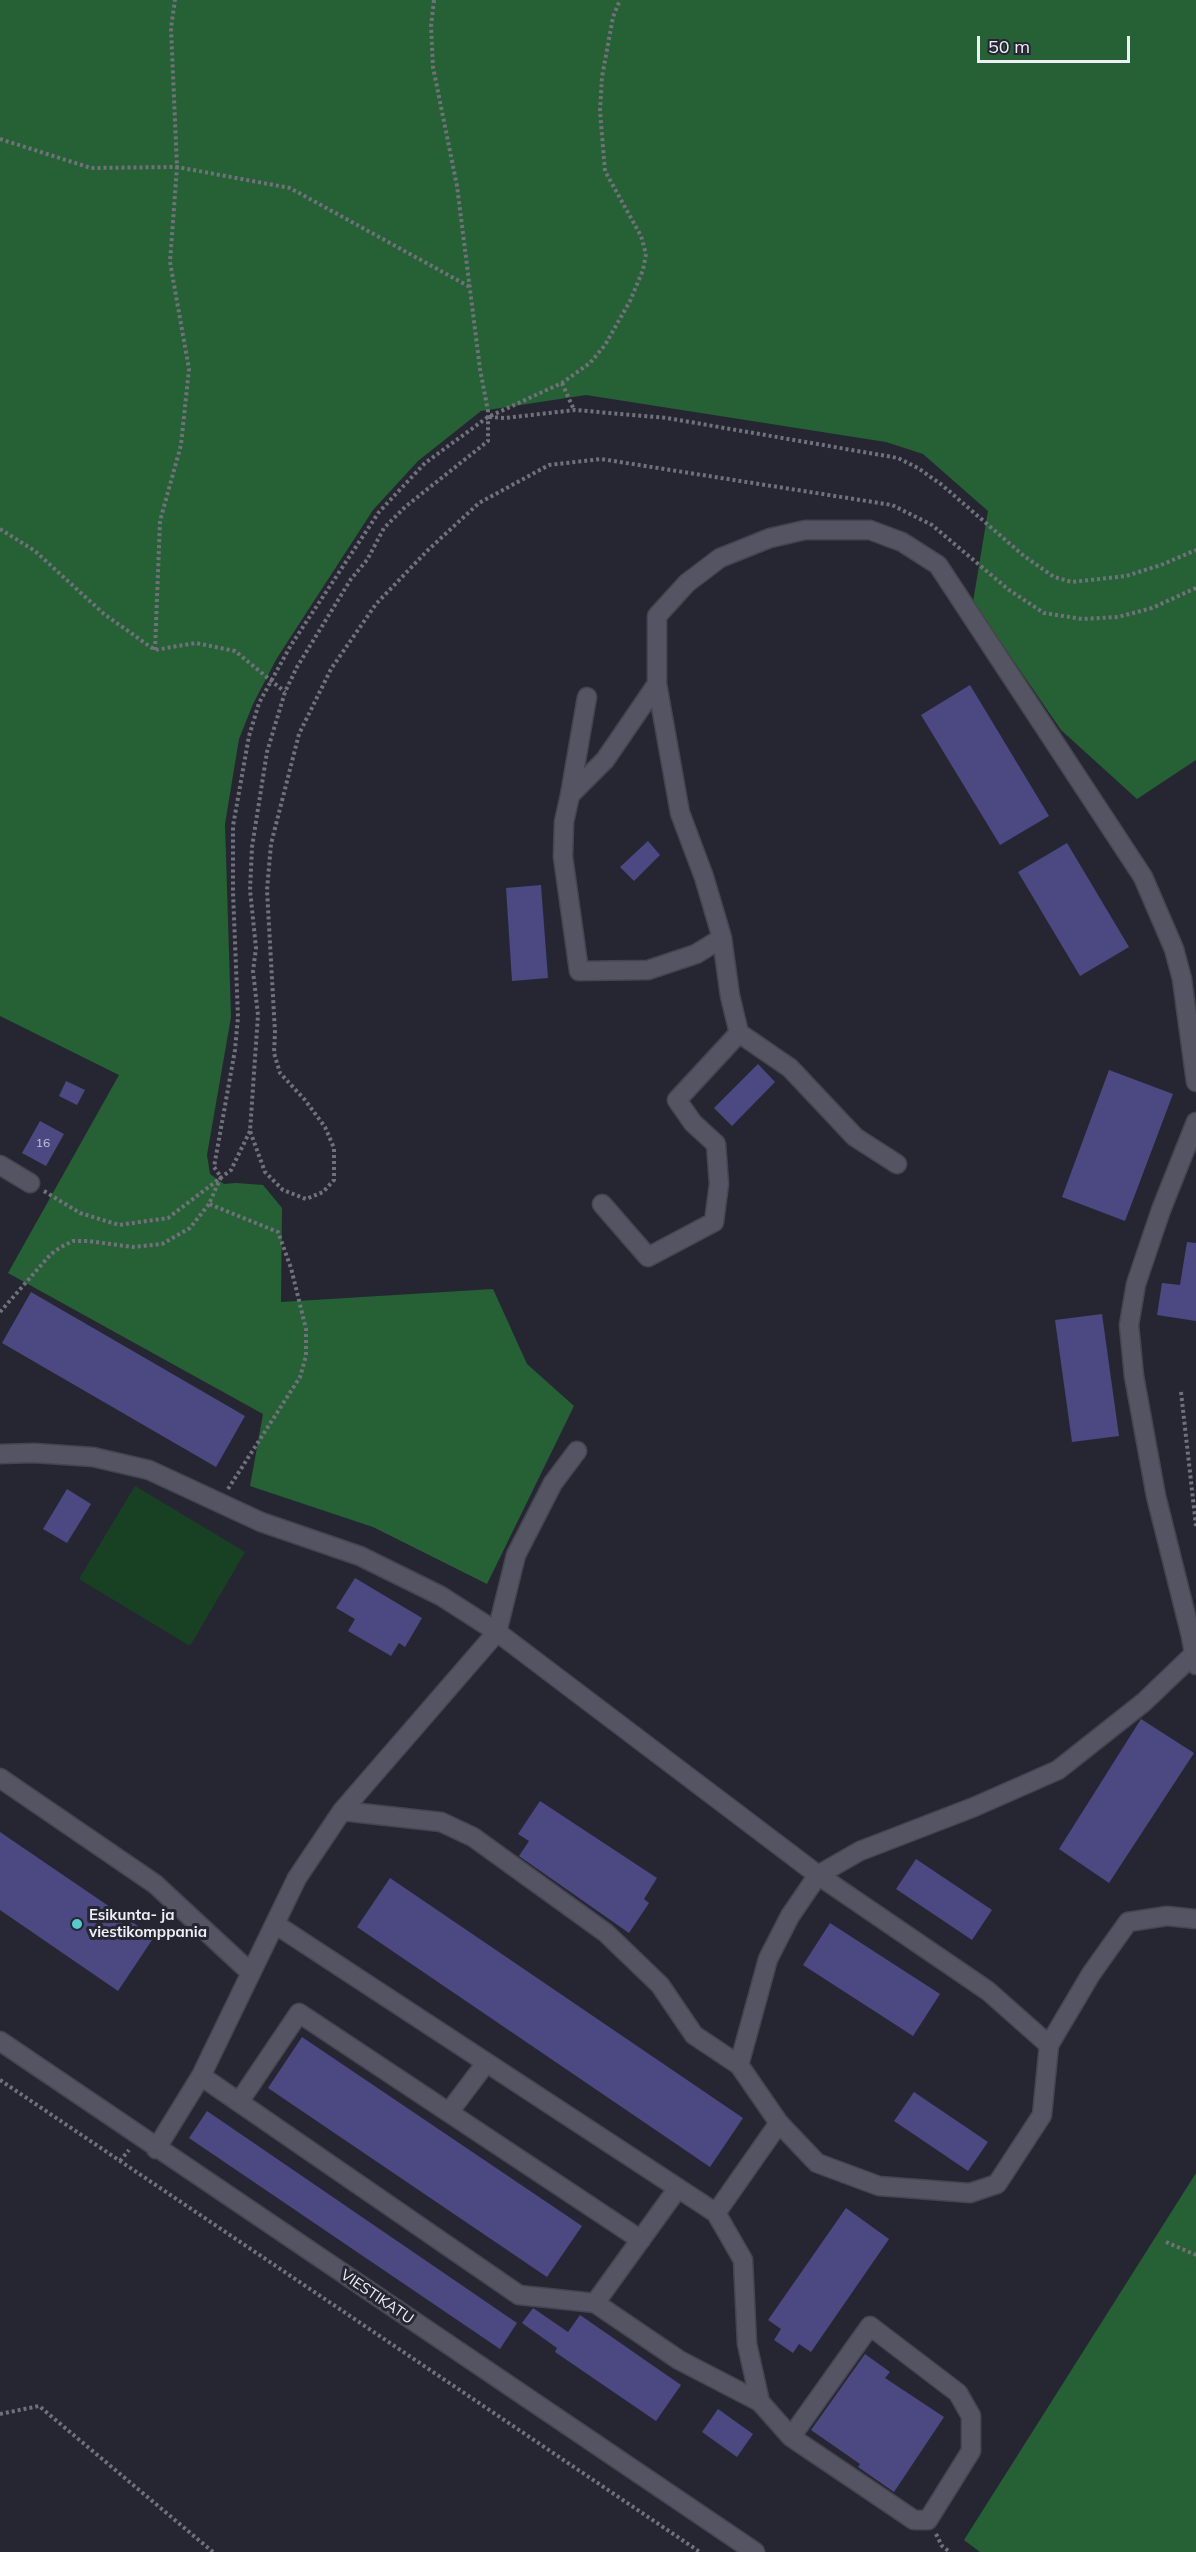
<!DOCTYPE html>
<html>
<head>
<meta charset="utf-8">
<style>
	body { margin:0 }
	#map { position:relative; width:1196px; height:2552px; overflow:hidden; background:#262633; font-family:Mulish,sans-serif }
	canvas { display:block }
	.scale { position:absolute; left:977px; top:36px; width:153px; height:27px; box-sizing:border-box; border:3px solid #eeeef7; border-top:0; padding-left:8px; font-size:18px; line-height:21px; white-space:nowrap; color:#eeeef7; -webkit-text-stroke:4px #262633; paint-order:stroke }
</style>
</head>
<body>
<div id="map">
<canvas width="1196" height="2552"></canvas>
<div class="scale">50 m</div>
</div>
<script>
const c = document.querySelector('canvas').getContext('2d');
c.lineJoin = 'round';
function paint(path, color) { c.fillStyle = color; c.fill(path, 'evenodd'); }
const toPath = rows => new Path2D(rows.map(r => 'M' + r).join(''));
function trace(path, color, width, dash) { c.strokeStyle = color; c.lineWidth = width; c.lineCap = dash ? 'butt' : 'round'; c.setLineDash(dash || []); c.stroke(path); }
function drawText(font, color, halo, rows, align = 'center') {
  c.font = font + ' Mulish,sans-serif'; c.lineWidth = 6; c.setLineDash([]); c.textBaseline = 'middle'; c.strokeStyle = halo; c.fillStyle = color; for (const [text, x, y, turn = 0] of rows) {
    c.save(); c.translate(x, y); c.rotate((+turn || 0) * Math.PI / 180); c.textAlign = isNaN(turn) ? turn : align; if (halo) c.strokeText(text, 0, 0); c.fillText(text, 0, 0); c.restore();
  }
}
paint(toPath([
	[135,1486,245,1552,190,1646,79,1579]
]), '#184123');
paint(toPath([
	[0,0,1196,0,1196,760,1137,799,1061,730,973,602,988,511,923,454,886,442,586,395,481,411,418,461,373,510,277,658,253,704,239,739,225,824,231,1017,207,1155,210,1174,224,1184,236,1183,263,1185,282,1208,281,1302,493,1289,527,1364,574,1406,487,1584,373,1527,250,1486,263,1414,8,1273,119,1075,0,1016],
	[1196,2173,1196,2552,980,2552,964,2540]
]), '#256135');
paint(toPath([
	[970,685,1049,816,1000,845,921,715],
	[648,841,660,855,634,881,620,867],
	[1067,843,1129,947,1080,976,1018,872],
	[541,885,548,978,512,981,506,888],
	[758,1064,775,1082,732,1126,714,1108],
	[1109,1070,1173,1094,1125,1221,1062,1197],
	[66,1081,85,1090,77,1105,59,1096],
	[40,1121,64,1134,46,1166,22,1153],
	[1187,1242,1196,1243,1196,1321,1157,1315,1162,1283,1180,1285],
	[31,1292,245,1416,216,1467,2,1343],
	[1102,1314,1119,1436,1072,1442,1055,1320],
	[67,1489,91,1504,67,1543,43,1529],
	[355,1578,422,1618,405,1647,399,1643,391,1656,348,1631,355,1619,336,1608],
	[1141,1719,1194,1753,1109,1883,1059,1849],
	[540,1801,657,1878,644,1899,649,1903,629,1933,519,1856,529,1841,518,1834],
	[0,1832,154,1937,118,1991,0,1910],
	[916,1859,992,1910,972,1940,896,1889],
	[390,1878,743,2118,710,2167,357,1927],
	[830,1923,940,1994,913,2036,803,1965],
	[302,2037,582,2226,547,2277,268,2088],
	[914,2092,988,2142,968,2171,894,2121],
	[207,2111,517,2323,500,2349,189,2138],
	[846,2208,889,2239,811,2352,799,2344,793,2353,774,2340,781,2329,768,2320],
	[533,2308,568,2332,580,2315,681,2385,656,2421,555,2352,557,2348,522,2323],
	[865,2354,890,2372,885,2378,944,2417,894,2492,858,2467,860,2464,811,2430],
	[718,2409,753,2434,737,2457,702,2432]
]), '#4b4882');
const minor = toPath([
	[657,684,605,760,570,795,564,822,563,857,579,971,648,970,696,954,722,938],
	[570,795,587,697],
	[739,1033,790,1068,855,1137,897,1164],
	[0,1165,30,1183],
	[602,1204,648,1257,714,1222,719,1184,716,1144,693,1123,677,1100,739,1033,730,996,722,938,704,877,680,813,657,684,657,616,687,583,720,558,770,538,805,530,870,530,902,542,938,565,1143,877,1174,949,1182,979,1196,1082],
	[0,1454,34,1453,93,1457,149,1470,261,1522,360,1556,441,1596,497,1632,818,1875,988,1991,1049,2045],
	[1194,1654,1144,1702,1058,1770,974,1807,860,1851,818,1875,790,1916,768,1959,739,2065,779,2123,817,2163,879,2186,970,2193,997,2184,1042,2115,1049,2045,1091,1974,1128,1922,1167,1916,1196,1919],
	[1196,1665,1191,1636,1156,1496,1134,1376,1129,1325,1136,1284,1161,1210,1196,1122],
	[0,1778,155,1884,251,1973],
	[342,1811,441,1822,473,1837,606,1933,660,1985,694,2035,739,2065],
	[275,1924,716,2213,743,2260,747,2344,760,2402,791,2437,914,2520,928,2520,971,2451,971,2416,958,2393,870,2326,791,2437],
	[0,2041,755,2552],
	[201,2076,519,2295,595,2303,679,2360,760,2402],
	[239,2102,299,2013,641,2240],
	[449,2112,486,2063],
	[156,2149,201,2076,297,1878,342,1811,497,1632,516,1555,553,1483,577,1451],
	[716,2213,779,2123],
	[595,2303,678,2188]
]);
trace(minor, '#45454f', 21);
trace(toPath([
	[434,0,431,26,433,67,457,186,480,369,488,411,488,441,405,507,384,528,367,560,351,579,297,667,285,692,267,752,252,847,250,890,256,948,253,971,258,1015,250,1131,265,1172,283,1190,306,1199,323,1192,334,1180,334,1148,325,1127,305,1100,280,1073,274,1053,275,1032,267,890,271,844,299,734,331,669,376,604,428,550,479,503,549,465,601,459,892,505,932,525,1009,590,1044,613,1082,619,1118,617,1152,608,1196,588],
	[0,139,91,168,177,167,290,188,470,287],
	[562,383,574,410],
	[489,417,505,418,575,410,667,418,898,458,918,468,942,485,1024,556,1054,577,1072,582,1126,576,1161,565,1196,550],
	[0,529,35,551,104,614,155,650,196,643,235,651,285,692],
	[155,650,160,521,181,445,189,369,170,262,177,167,171,28,175,0],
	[44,1191,80,1213,119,1225,168,1218,231,1170,250,1131],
	[0,1312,51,1254,61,1247,73,1241,88,1241,133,1247,162,1244,190,1228,209,1204],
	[1181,1392,1196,1526],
	[228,1489,300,1377,306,1356,306,1329,291,1268,278,1232,209,1204,221,1177,214,1167,235,1050,238,1017,233,892,233,826,249,736,259,703,291,645,379,512,425,463,488,417,562,383,590,363,605,345,630,301,643,270,646,254,641,236,605,171,600,111,602,77,613,17,620,0],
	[0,2080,700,2552],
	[120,2161,129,2150],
	[1166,2242,1196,2255],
	[0,2414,39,2406,213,2552],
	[936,2534,942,2546,950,2552]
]), '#71717c', 4, [3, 3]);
trace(minor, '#545462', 18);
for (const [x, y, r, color] of [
	[77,1924,6,"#52cdce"]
]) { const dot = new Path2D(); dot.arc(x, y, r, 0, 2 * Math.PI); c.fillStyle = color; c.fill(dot); trace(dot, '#262633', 2); }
drawText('12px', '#c5c4da', null, [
	["16",43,1143]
]);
drawText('bold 15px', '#eeeef7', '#262633', [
	["Esikunta- ja",89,1915],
	["viestikomppania",89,1932]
], 'left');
drawText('15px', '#eeeef7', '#262633', [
	["VIESTIKATU",377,2297,34]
]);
</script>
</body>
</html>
